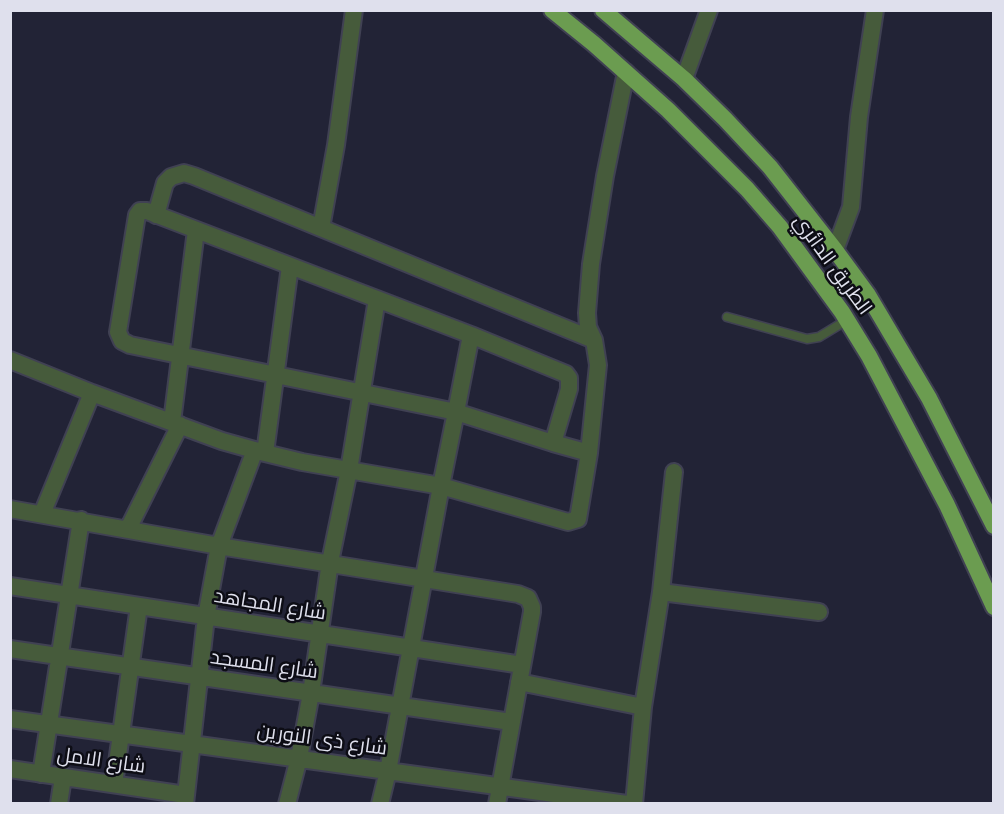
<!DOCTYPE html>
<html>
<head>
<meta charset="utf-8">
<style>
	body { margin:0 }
	#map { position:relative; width:1004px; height:814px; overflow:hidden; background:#222336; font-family:"Noto Sans",sans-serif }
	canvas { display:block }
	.frame { position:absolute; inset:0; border:12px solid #dfe0ed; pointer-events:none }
</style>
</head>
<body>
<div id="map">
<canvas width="1004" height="814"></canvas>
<div class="frame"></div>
</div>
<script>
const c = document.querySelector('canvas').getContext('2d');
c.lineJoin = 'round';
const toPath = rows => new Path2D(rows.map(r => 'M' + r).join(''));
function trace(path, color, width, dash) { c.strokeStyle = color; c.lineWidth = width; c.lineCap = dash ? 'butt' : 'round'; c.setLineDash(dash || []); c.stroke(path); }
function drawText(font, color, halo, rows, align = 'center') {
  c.font = font + ' "Noto Sans",Cairo,sans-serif'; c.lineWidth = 5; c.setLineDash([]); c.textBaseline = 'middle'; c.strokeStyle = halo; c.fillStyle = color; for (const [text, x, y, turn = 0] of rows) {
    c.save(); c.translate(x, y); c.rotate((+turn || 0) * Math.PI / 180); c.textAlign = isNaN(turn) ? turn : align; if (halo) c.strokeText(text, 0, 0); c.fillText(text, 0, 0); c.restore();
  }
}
const service = toPath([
	[727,317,807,339,819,337,847,320]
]);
const minor = toPath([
	[684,79,709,10],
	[156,215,165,183,171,177,184,173,194,176,594,340],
	[321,228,336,145,354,10],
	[835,250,851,207,859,117,875,10],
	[10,360,92,393],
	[172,422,196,230],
	[553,443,589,453],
	[265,453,290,266],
	[10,509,219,546,518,594,528,598,532,607,532,612,497,804],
	[42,514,92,393,222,441,265,453,302,462,441,486,568,522,578,519,589,453,598,365,594,340,588,327,587,313,591,264,605,176,626,72],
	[128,529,180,425],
	[10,586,522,665],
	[661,592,819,612],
	[10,649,511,722],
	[519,682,643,707],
	[10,719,627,804],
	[10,769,186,795],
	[41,774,81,520],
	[114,784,139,606],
	[59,804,63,777],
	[185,804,206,617,219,546,255,450],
	[287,804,299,758,311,693,330,562,349,470,377,299],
	[380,804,388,771,441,486,456,412,471,335,566,374,569,378,569,389,553,443,456,412,130,345,122,341,118,332,137,215,140,211,147,211,471,335],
	[634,804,643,707,661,592,674,472]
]);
const trunk = toPath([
	[552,10,594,44,668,110,747,189,780,227,842,312,869,356,947,505,994,607],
	[603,10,684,79,725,119,770,167,835,250,868,295,929,398,994,526]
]);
trace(service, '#404153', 11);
trace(minor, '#404153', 20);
trace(trunk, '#404153', 20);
trace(service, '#465b3b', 8);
trace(minor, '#465b3b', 16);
trace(trunk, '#6b9c50', 16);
drawText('20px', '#dfe0ed', '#0d0d15', [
	["الطريق الدائري",832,265,54],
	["شارع المجاهد",270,605,9],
	["شارع المسجد",264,665,8],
	["شارع ذى النورين",322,740,8],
	["شارع الامل",101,761,8]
]);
</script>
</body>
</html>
